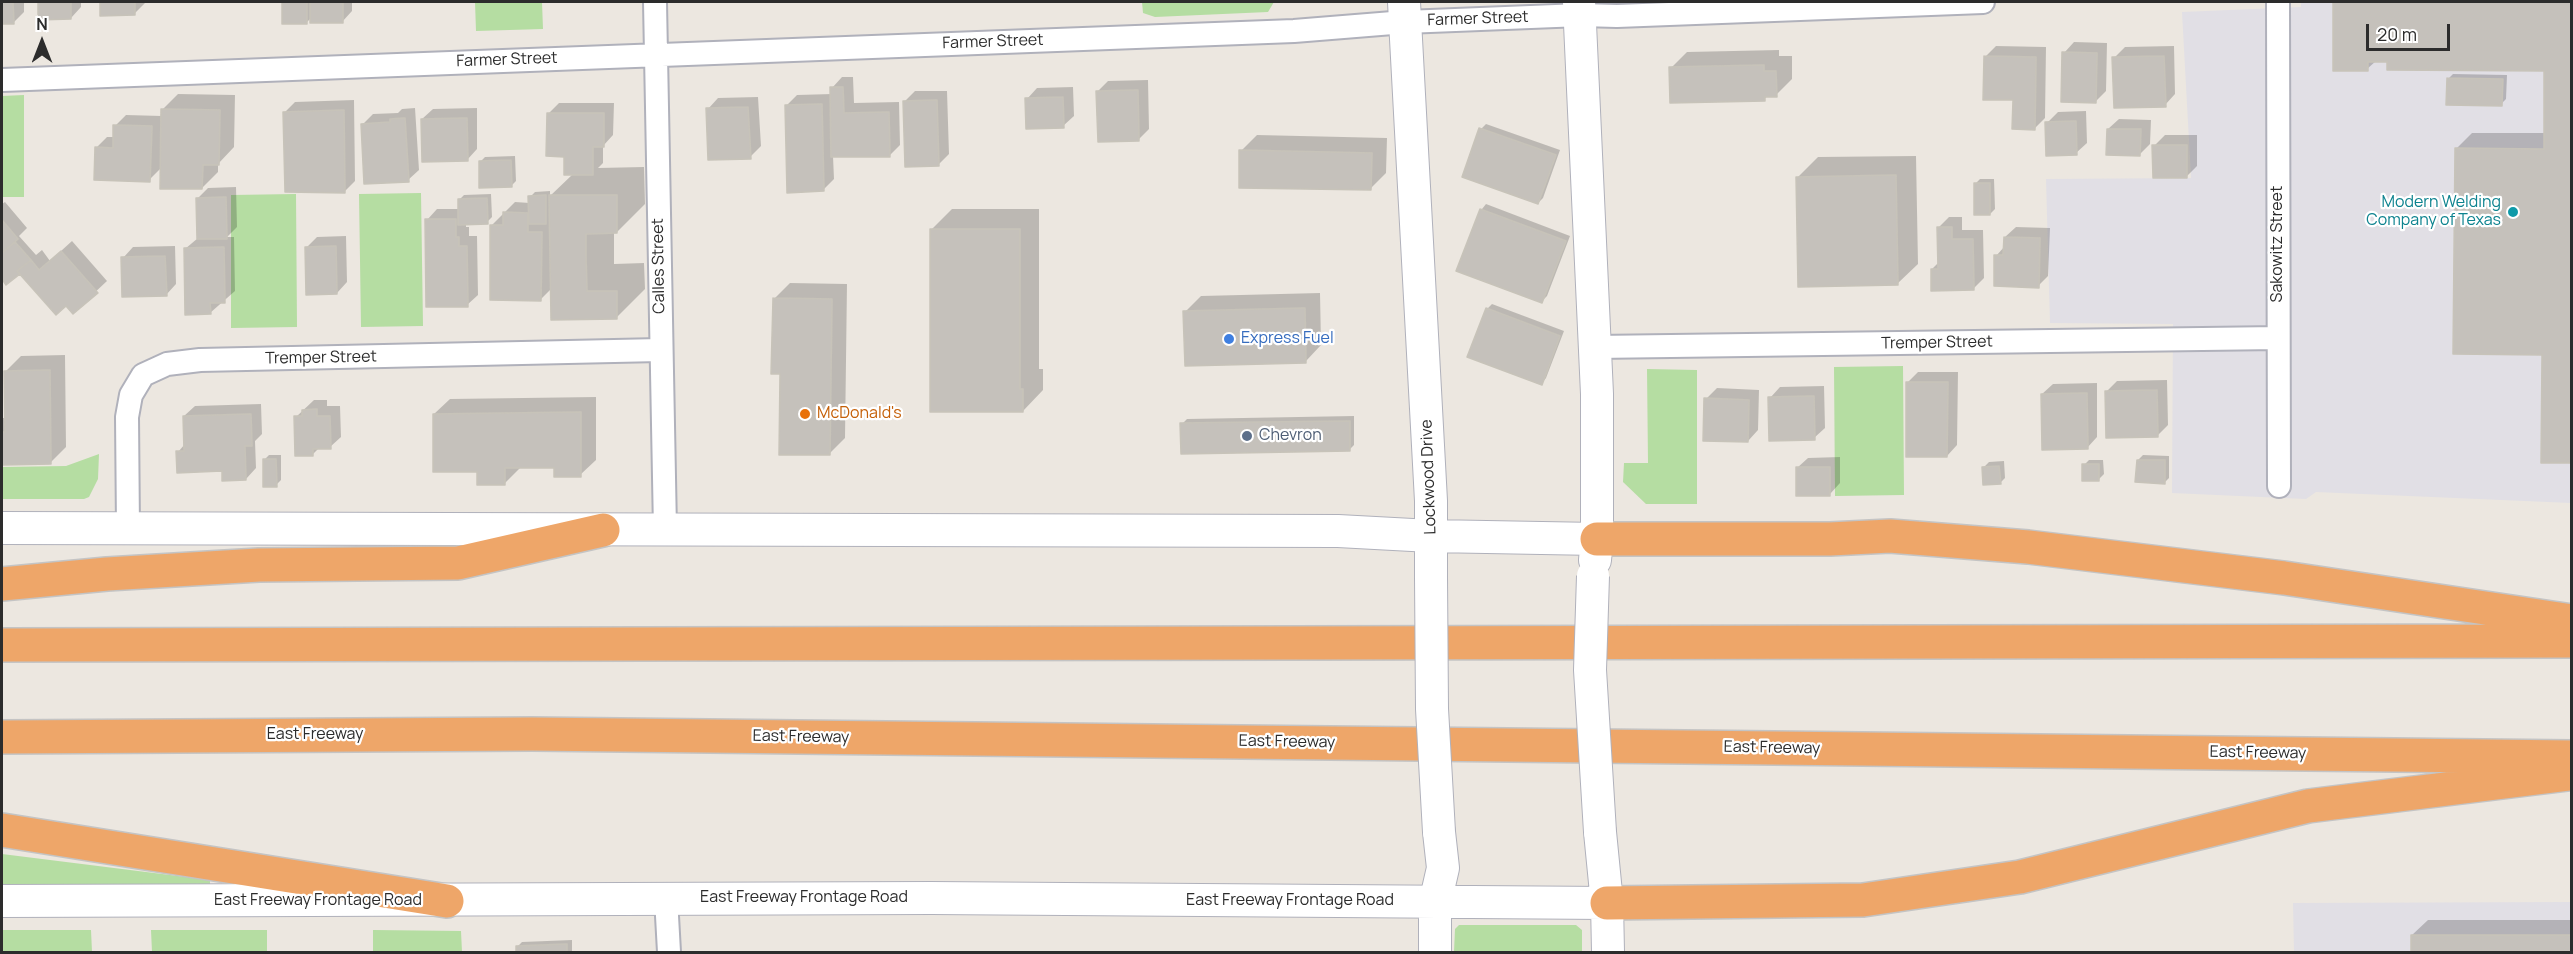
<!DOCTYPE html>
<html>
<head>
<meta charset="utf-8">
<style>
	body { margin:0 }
	#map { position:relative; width:2573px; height:954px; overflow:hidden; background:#ece7e0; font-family:Manrope,sans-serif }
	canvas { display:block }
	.frame { position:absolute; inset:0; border:3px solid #2c2c2c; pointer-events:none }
	.north { position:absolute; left:12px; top:12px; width:60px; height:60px; -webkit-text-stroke:4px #fff; paint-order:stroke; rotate:0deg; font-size:16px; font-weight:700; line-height:24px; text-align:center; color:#2c2c2c }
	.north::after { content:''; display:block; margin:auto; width:21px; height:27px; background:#2c2c2c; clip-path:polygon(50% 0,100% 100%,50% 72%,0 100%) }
	.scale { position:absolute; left:2366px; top:24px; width:84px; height:27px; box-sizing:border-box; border:3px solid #2c2c2c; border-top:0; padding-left:8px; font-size:18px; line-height:21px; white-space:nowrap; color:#2c2c2c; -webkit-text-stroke:4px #fff; paint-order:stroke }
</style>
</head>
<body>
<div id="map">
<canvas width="2573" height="954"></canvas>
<div class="frame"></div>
<div class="north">N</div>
<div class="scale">20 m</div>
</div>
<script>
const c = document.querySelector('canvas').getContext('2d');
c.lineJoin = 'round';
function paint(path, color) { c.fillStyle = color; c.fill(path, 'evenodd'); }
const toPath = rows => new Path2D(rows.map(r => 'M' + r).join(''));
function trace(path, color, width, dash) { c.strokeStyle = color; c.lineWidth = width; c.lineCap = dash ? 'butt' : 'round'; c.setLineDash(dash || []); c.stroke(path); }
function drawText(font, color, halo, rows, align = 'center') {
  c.font = font + ' Manrope,sans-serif'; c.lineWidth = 4.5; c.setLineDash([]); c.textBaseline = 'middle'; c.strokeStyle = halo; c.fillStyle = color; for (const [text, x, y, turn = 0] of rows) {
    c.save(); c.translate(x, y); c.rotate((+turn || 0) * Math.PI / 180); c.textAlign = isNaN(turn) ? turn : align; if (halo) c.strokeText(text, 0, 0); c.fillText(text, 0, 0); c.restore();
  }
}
paint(toPath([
	[2301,2,2571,2,2571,503,2316,492,2306,499,2172,493,2173,324,2050,323,2046,179,2191,178,2182,12,2301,7],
	[2571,902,2571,952,2294,952,2293,903]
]), '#e1dfe5');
paint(toPath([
	[475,2,542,2,543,29,476,31],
	[1142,2,1274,2,1268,12,1155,17,1143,13],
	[24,95,24,197,2,197,2,96],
	[421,193,423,326,361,327,359,194],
	[296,194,297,327,231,328,231,195],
	[1903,366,1904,495,1835,496,1834,367],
	[1647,369,1697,370,1697,504,1646,504,1623,482,1624,463,1648,463],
	[99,454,98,479,89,497,84,499,2,499,2,467,66,466],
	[2,854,210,880,210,886,2,886],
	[1459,925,1576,925,1582,930,1582,952,1454,952,1455,929],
	[2,930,91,930,92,952,2,952],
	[151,930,267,930,267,952,152,952],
	[373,930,461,931,462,952,373,952]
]), '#b5dda2');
paint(toPath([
	[2,2,24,2,24,12,14,22,2,23],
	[39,2,81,2,81,7,71,18,40,18],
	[101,2,145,2,145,3,134,14,102,15],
	[283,2,352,2,352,11,342,22,311,18,306,23,283,23],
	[2334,2,2572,2,2572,462,2543,353,2456,149,2472,133,2546,133,2546,69,2389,61,2376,61,2367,69,2334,69],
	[2074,42,2107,43,2106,91,2096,101,2064,53],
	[1996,46,2046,47,2045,118,2035,128,1985,57],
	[2174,46,2175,94,2165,105,2114,58,2125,47],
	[1779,50,1779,56,1792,56,1792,79,1776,95,1769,95,1764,99,1671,68,1687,52],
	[2453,74,2507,75,2506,99,2501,104,2448,79],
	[842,77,853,77,854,103,899,102,900,145,890,155,833,156,834,179,823,190,786,106,797,95,832,94,832,88],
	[1148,80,1149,129,1139,139,1098,91,1108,81],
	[1073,87,1074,116,1063,126,1027,99,1037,88],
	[915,91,947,91,949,154,938,165,904,102],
	[178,94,235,95,234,147,218,164,218,172,202,188,161,168,149,180,97,147,107,137,115,137,115,126,126,115,162,116,162,110],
	[758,97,761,146,750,157,708,109,718,98],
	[354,100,355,181,344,192,285,112,295,102],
	[559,103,614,103,613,135,603,146,603,163,598,168,644,167,645,204,617,232,614,232,614,264,644,263,645,289,617,317,552,288,541,299,491,226,515,202,530,203,530,197,535,192,550,191,550,196,573,174,549,113],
	[415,108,419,170,408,180,362,125,373,114,398,113,402,109],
	[477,108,477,149,467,160,422,119,433,109],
	[2086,111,2087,143,2076,153,2047,123,2058,112],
	[2119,119,2151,120,2150,144,2139,155,2108,129],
	[1486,124,1560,150,1543,198,1538,203,1481,129],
	[1257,135,1387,138,1386,173,1370,189,1241,151],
	[2165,135,2197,135,2197,166,2187,176,2154,146],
	[515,156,516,181,511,186,480,162,485,157],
	[1916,156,1918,264,1897,284,1798,177,1818,157],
	[1980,179,1994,179,1995,209,1990,214,1975,184],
	[236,187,237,227,227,237,234,237,235,291,210,313,185,249,198,238,197,199,208,188],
	[491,194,492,217,487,222,466,223,466,227,469,227,469,236,477,236,478,295,467,305,427,220,437,209,459,209,459,200,464,195],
	[5,202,27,228,19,236,36,255,42,250,50,261,72,241,107,281,74,312,67,304,20,271,7,283,2,277,2,204],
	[1486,204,1570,236,1547,296,1542,301,1458,270,1482,209],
	[952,209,1039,209,1039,369,1043,369,1043,390,1023,411,932,229],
	[1949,217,1962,217,1962,230,1983,230,1984,278,1973,289,1932,269,1939,262,1938,228],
	[2016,227,2050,228,2048,276,2038,286,1996,256,2005,246,2005,237],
	[346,236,347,282,337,293,307,247,317,237],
	[175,246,176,284,166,295,123,258,133,247],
	[790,283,847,284,845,438,829,454,781,372,774,299],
	[1320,293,1321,345,1306,361,1185,312,1201,296],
	[1492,304,1564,331,1546,378,1542,383,1487,309],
	[65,355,66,447,50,463,2,464,2,418,6,418,5,372,21,356],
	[1918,372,1958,372,1957,445,1947,456,1908,382],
	[2167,380,2168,425,2157,436,2106,392,2117,381],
	[2097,383,2097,437,2087,448,2042,394,2053,384],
	[1824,386,1825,428,1814,438,1770,398,1780,387],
	[1717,388,1759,390,1758,430,1748,441,1706,399],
	[596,397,596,460,580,475,556,467,521,467,505,483,478,471,434,414,450,399],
	[314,400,327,400,327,406,340,406,341,437,330,447,320,447,313,454,296,417],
	[261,404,262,434,255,441,256,468,246,479,178,452,185,444,184,416,195,406],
	[1354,416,1354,445,1349,450,1182,424,1187,419],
	[269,455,281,455,281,480,276,485,264,460],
	[2143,455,2169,456,2169,478,2164,483,2138,460],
	[1840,457,1840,483,1830,494,1797,468,1808,458],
	[2089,460,2103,460,2104,474,2099,479,2084,465],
	[2004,461,2005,478,2000,483,1984,467,1989,462],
	[2428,920,2572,920,2572,952,2412,952,2412,935],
	[572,940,572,952,517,952,517,947,522,942]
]), '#0003');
const building = toPath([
	[2,2,13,2,14,24,2,24,2,2],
	[38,2,71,2,71,19,38,20,38,2],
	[100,2,135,2,135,15,100,16,100,2],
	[282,2,307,2,307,24,282,24,282,2],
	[310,2,343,2,343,23,310,23,310,2],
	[2333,2,2572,2,2572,463,2541,463,2542,355,2453,354,2455,148,2544,149,2544,71,2387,70,2387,62,2368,62,2368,71,2333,71,2333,2],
	[2062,52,2097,53,2096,103,2061,102,2062,52],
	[1984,56,2036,57,2035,130,2012,129,2013,100,1983,100,1984,56],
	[2164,56,2166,107,2114,108,2112,57,2164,56],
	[1764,65,1764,71,1776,71,1777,97,1765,97,1765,101,1670,103,1669,67,1764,65],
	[2447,78,2503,79,2502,106,2446,105,2447,78],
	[830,87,843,87,844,113,889,112,890,157,831,157,830,87],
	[1138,90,1139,141,1098,142,1096,91,1138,90],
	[1063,97,1064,128,1026,129,1025,98,1063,97],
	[937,100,939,166,905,167,903,101,937,100],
	[822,104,824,191,787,193,785,105,822,104],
	[748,107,751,159,708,160,706,108,748,107],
	[161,109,220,110,219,165,203,165,202,189,160,189,161,109],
	[344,110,345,193,285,192,283,112,344,110],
	[547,113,604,113,604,147,593,147,593,175,564,175,564,157,546,156,547,113],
	[405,118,409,182,364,184,361,124,390,122,390,119,405,118],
	[467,118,468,161,422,162,421,119,467,118],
	[2076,121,2077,155,2046,156,2045,122,2076,121],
	[113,125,152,126,150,182,94,180,95,147,113,148,113,125],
	[1479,128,1556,155,1538,204,1462,177,1479,128],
	[2107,129,2141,129,2140,156,2106,155,2107,129],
	[2152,145,2187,145,2187,178,2153,178,2152,145],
	[1239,150,1372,153,1371,190,1239,188,1239,150],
	[511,160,512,187,479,188,479,161,511,160],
	[1896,175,1898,285,1798,287,1796,177,1896,175],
	[1974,183,1990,183,1990,215,1974,215,1974,183],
	[546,195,546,224,529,224,528,196,546,195],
	[549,195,617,195,617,233,586,234,586,256,587,291,617,291,617,319,551,320,549,195],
	[226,197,227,239,197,239,196,198,226,197],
	[487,198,488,224,458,225,458,199,487,198],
	[1480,209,1566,241,1542,303,1456,271,1480,209],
	[503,212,528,213,528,232,542,232,541,301,490,300,490,225,503,225,503,212],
	[425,219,456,219,456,237,459,237,459,246,467,246,468,307,426,307,425,219],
	[2,220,18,239,2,253,2,220],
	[1937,227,1952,227,1952,239,1973,239,1974,290,1931,291,1931,269,1938,269,1937,227],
	[930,229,1020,229,1020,389,1023,389,1023,412,930,412,930,229],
	[2004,237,2040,238,2039,288,1994,286,1994,255,2003,255,2004,237],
	[15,242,31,260,17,271,20,274,6,285,2,279,2,253,15,242],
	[336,246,337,294,306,295,305,247,336,246],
	[224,247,225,303,210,303,211,314,185,315,184,248,224,247],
	[61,251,98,293,73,314,66,306,56,315,17,271,31,260,39,270,61,251],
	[165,256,167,296,122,297,121,257,165,256],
	[773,298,832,299,830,455,779,455,780,374,771,374,773,298],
	[1305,308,1306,363,1185,366,1183,311,1305,308],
	[1486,308,1560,336,1542,385,1467,357,1486,308],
	[50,370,51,464,2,465,2,432,5,432,4,371,50,370],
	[1906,382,1948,382,1947,457,1906,457,1906,382],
	[2157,390,2158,437,2106,438,2105,391,2157,390],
	[2087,393,2088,449,2042,450,2041,394,2087,393],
	[1814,396,1815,440,1769,441,1768,397,1814,396],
	[1704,398,1749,400,1748,442,1703,441,1704,398],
	[317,409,317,416,330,416,331,449,313,449,313,456,295,456,294,416,302,416,302,410,317,409],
	[581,412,581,477,554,477,554,468,505,468,505,485,477,485,477,472,433,472,433,414,581,412],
	[251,414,252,446,245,446,246,480,222,481,222,471,177,473,176,451,184,451,183,416,251,414],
	[1350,421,1350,451,1181,454,1180,423,1350,421],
	[263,459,276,459,277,487,263,487,263,459],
	[2137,460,2165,460,2165,484,2135,482,2137,460],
	[2082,464,2099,464,2099,481,2082,481,2082,464],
	[1999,466,2001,484,1983,485,1982,467,1999,466],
	[1796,467,1830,467,1830,496,1796,496,1796,467],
	[2411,935,2572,935,2572,952,2411,952,2411,935],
	[567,944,567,952,516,952,516,946,567,944]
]);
paint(building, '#c5c1bb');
trace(building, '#c7c3b9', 1.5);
const street = toPath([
	[655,2,665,530],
	[2278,2,2279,486],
	[2,80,1294,31,1405,22,1581,15,1617,16,1983,2],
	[1595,347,2278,338],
	[128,529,127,417,131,395,143,375,167,364,200,360,660,350],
	[666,898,669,952]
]);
const secondary = toPath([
	[1404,2,1431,501,1431,577],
	[1579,2,1597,394,1597,539,1595,560],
	[2,528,1338,531,1431,536,1597,539],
	[1600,832,1607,903,1608,952],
	[2,901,931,898,1607,903],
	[1435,952,1435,903,1443,868,1439,832]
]);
const highway = toPath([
	[1597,539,1830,539,1890,536,2028,547,2284,578,2572,621],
	[2,584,107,574,259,565,458,563,603,530],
	[2,645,2572,641],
	[2,737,532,734,2572,757],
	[2,830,447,901],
	[1607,903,1863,900,2020,877,2308,806,2568,774]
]);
trace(street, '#b0b1bb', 26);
trace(secondary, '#b0b1bb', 34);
trace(highway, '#c4c4c4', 36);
trace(street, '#fff', 22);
trace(secondary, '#fff', 32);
trace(highway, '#eea669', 33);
const secondaryBridge = toPath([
	[1593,576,1590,670,1600,832],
	[1431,577,1432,709,1439,832]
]);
trace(secondaryBridge, '#b0b1bb', 34, []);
trace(secondaryBridge, '#fff', 32);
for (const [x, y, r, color] of [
	[2513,212,6,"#0f9aa8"],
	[1229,339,6,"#3f7fe0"],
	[805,414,6,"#e8710a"],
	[1247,436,6,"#5c6f8a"]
]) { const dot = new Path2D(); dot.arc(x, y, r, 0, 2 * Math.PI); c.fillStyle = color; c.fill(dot); trace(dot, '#fff', 2); }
drawText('16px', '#2c2c2c', '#fff', [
	["Farmer Street",1478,19,-2],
	["Farmer Street",993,42,-2],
	["Farmer Street",507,60,-2],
	["Sakowitz Street",2278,244,-90],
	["Calles Street",659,266,-91],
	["Tremper Street",1937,343,-1],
	["Tremper Street",321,358,-1],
	["Lockwood Drive",1429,477,-92],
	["East Freeway",315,735],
	["East Freeway",801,737,1],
	["East Freeway",1287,742,1],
	["East Freeway",1772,748,1],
	["East Freeway",2258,753,1],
	["East Freeway Frontage Road",804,898],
	["East Freeway Frontage Road",318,901],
	["East Freeway Frontage Road",1290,901]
]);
drawText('16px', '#0d838f', '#fff', [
	["Modern Welding",2501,203],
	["Company of Texas",2501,221]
], 'right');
drawText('16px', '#366cbe', '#fff', [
	["Express Fuel",1241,339]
], 'left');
drawText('16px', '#c56008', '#fff', [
	["McDonald's",817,414]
], 'left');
drawText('16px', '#4e5e75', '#fff', [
	["Chevron",1259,436]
], 'left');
</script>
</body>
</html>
